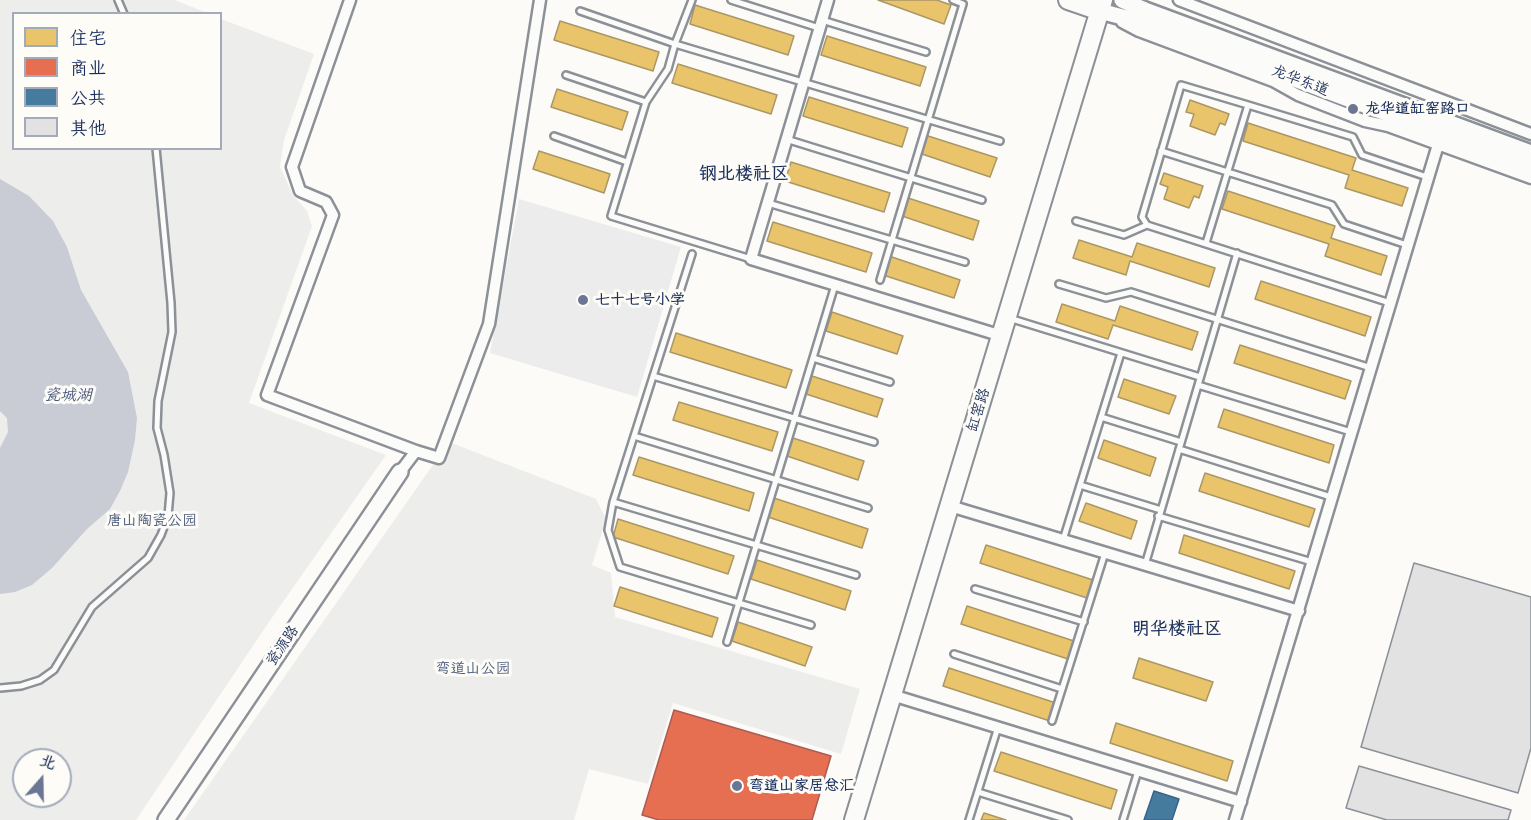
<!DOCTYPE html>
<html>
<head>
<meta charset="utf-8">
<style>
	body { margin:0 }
	#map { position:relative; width:1531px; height:820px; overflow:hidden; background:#fcfbf8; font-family:"Balsamiq Sans","LXGW WenKai TC",sans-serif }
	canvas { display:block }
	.legend { position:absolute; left:12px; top:12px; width:210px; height:138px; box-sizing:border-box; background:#fdfcf7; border:2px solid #a3aaba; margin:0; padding:8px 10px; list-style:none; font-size:18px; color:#1b2f5e }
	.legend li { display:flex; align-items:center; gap:12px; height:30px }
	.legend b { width:30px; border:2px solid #a3aaba }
	.north { position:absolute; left:12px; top:748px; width:60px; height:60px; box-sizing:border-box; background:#fdfcf7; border:2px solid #a3aaba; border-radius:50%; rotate:20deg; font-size:16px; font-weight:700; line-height:24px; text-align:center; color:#1b2f5e }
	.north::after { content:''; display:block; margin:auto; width:21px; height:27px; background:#6a7694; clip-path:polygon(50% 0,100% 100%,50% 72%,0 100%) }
</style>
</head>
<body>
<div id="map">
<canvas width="1531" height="820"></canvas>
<ul class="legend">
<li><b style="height:16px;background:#e9c46a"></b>住宅</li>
<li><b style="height:16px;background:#e76f51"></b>商业</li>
<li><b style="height:16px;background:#457b9d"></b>公共</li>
<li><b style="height:16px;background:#e2e2e2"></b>其他</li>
</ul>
<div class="north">北</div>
</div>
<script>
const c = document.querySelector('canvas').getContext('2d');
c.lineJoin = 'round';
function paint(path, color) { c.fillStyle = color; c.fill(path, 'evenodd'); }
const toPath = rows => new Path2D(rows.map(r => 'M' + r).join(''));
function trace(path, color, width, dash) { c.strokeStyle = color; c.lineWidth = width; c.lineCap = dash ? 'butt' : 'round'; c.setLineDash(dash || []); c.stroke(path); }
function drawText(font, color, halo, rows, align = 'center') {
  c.font = font + ' "Balsamiq Sans","LXGW WenKai TC",sans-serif'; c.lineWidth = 6; c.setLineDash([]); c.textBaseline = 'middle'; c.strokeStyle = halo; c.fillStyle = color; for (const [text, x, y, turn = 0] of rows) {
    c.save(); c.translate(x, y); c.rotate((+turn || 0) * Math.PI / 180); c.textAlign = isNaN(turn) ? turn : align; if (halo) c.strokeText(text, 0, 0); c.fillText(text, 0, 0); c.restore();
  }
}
paint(toPath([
	[519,199,681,247,637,397,490,353]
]), '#ebeceb');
paint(toPath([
	[0,0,175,0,207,13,14,14,14,148,220,148,221,19,314,54,284,140,280,167,293,195,307,211,312,226,249,403,386,455,271,619,136,820,0,820],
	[24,760,60,760,60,796,24,796],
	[449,442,596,499,606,519,592,565,611,573,615,617,860,689,841,754,673,703,648,784,589,769,574,820,184,820]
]), '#ededec');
paint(toPath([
	[0,179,29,196,53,221,67,247,81,290,128,372,137,418,135,440,128,472,120,491,110,509,87,529,52,568,32,585,15,592,0,594,0,448,8,432,7,418,0,411]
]), '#c9ccd4');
const homes = toPath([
	[878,0,937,0,951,5,944,24,878,0],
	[695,5,794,36,788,55,690,24,695,5],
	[560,21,659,52,653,71,554,40,560,21],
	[827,36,926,67,920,86,821,55,827,36],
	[678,64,777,95,771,114,672,83,678,64],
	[557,89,628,112,622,130,551,107,557,89],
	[809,97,908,128,902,147,803,116,809,97],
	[1190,100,1229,114,1225,125,1220,123,1215,135,1190,126,1194,114,1186,112,1190,100],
	[1248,123,1356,158,1352,170,1408,188,1402,206,1345,188,1349,175,1243,141,1248,123],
	[925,135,997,158,990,177,919,153,925,135],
	[539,151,610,174,604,193,533,169,539,151],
	[791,162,890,193,884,212,785,181,791,162],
	[1164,173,1203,186,1199,198,1194,196,1189,208,1164,199,1168,187,1160,184,1164,173],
	[1228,191,1335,226,1331,238,1387,256,1381,275,1325,256,1329,244,1222,209,1228,191],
	[908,198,979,221,973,240,902,216,908,198],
	[773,222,872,253,866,272,767,241,773,222],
	[1079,240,1132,257,1137,243,1215,268,1209,287,1130,261,1126,275,1073,258,1079,240],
	[889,256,960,280,954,298,883,275,889,256],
	[1261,281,1371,317,1365,336,1255,299,1261,281],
	[1062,304,1115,321,1120,306,1198,332,1192,350,1113,325,1108,339,1056,322,1062,304],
	[832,312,903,336,897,354,826,331,832,312],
	[676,333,792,370,786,388,670,352,676,333],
	[1240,345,1351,381,1345,399,1234,363,1240,345],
	[812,376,883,399,877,417,806,394,812,376],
	[1124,379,1176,396,1169,414,1118,397,1124,379],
	[679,402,778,432,772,451,673,420,679,402],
	[1224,409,1334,445,1329,463,1218,427,1224,409],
	[793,438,864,461,858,480,787,456,793,438],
	[1104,440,1156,458,1150,476,1098,458,1104,440],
	[639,457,754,493,749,511,633,475,639,457],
	[1205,473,1315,509,1309,527,1199,491,1205,473],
	[774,498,868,529,862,548,768,517,774,498],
	[1086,503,1137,521,1131,539,1079,521,1086,503],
	[618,519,734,556,728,574,613,537,618,519],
	[1184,535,1295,571,1289,589,1179,553,1184,535],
	[986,545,1096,581,1090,599,980,563,986,545],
	[757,560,851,591,845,610,751,579,757,560],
	[620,587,718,618,712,637,614,606,620,587],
	[967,606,1077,642,1071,660,961,624,967,606],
	[738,622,812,647,805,666,732,641,738,622],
	[1139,658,1213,682,1206,701,1133,678,1139,658],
	[949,668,1059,704,1053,722,943,686,949,668],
	[1116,723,1233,761,1227,781,1110,743,1116,723],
	[1001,752,1117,790,1111,809,994,771,1001,752],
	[984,813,1006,820,981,820,984,813]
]);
paint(homes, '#e9c46a');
trace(homes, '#ab9766', 1.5);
const shops = toPath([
	[674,710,831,756,812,820,659,820,642,815,674,710]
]);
paint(shops, '#e76f51');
trace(shops, '#aa5c55', 1.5);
const public = toPath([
	[1154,791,1179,799,1172,820,1144,820,1154,791]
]);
paint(public, '#457b9d');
trace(public, '#38648a', 1.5);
const building = toPath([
	[1414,563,1531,597,1531,748,1518,793,1361,747,1414,563],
	[1359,766,1511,810,1508,820,1387,820,1346,808,1359,766]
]);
paint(building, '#e2e2e2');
trace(building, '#8c9097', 1.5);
const lane = toPath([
	[118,0,124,14],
	[692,0,675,44,668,69,646,102,611,216,751,259],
	[731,0,819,28],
	[580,11,675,44,1000,141],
	[822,20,926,52],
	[566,75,646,102],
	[554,136,627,162],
	[786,139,982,200],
	[1161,151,1332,205,1344,224,1407,245],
	[768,203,965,262],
	[1076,221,1124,235,1147,225,1390,303],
	[1147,225,1142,217,1181,85,1248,105],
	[1206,243,1248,105,1353,137,1362,155,1427,177],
	[692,254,613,502,608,530,620,567,811,625],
	[880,280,963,4,953,0],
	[1059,284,1106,298,1131,292,1371,368],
	[1009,318,1200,377],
	[813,358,890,382],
	[653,376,874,442],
	[1198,385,1351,432],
	[1101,417,1181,442],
	[634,436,868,508],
	[1179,449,1331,497],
	[1080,485,1161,510],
	[613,502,856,575],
	[1158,516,1312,562],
	[1063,540,1121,353],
	[1145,565,1237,253],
	[975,589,1084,622],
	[727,642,835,285],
	[954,654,1062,689],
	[0,688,21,686,40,680,54,670,92,607,148,558,161,535,168,516,170,493,164,455,157,428,158,401,172,332,171,303,156,148],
	[1052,721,1105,553],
	[978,792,1068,820],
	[969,820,998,727],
	[1123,820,1138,771]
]);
const street = toPath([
	[350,0,292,167,300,191,326,202,333,215,267,395,416,451,400,472],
	[828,0,751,259,1002,336],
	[1179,0,1531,134],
	[1122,22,1139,31,1273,81,1298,95,1365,121,1388,126,1531,178],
	[416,451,439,458,489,324,540,0],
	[950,506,1299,611],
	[892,695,1241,802],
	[1235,820,1443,128]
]);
const secondary = toPath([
	[1122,0,1145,10,1531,153],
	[1100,11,1141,22,1531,167],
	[166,820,400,472]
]);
const primary = toPath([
	[1068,0,1100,11],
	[854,820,1103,0]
]);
trace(lane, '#8c9097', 10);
trace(street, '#8c9097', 15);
trace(secondary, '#8c9097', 20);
trace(primary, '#8c9097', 22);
trace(lane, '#fbfbf9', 5);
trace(street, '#fbfbf9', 10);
trace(secondary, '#fbfbf9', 15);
trace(primary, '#fbfbf9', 18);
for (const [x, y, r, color] of [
	[1353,109,6,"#6a7694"],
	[583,300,6,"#6a7694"],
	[737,786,6,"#6a7694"]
]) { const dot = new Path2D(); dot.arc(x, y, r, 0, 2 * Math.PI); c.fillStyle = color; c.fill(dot); trace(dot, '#fdfcf7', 2); }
drawText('15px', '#1b2f5e', '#fdfcf7', [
	["龙华东道",1300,81,21],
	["缸窑路",979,410,-73],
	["瓷源路",283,646,-56]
]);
drawText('bold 15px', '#1b2f5e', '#fdfcf7', [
	["龙华道缸窑路口",1365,109],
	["七十七号小学",595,300],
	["弯道山家居总汇",749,786]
], 'left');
drawText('15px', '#4c5c7f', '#fdfcf7', [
	["唐山陶瓷公园",152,521],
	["弯道山公园",473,669]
]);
drawText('italic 16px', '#49587d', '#fdfcf7', [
	["瓷城湖",68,396]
]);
drawText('bold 18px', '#1b2f5e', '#fdfcf7', [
	["钢北楼社区",744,174],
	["明华楼社区",1177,629]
]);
</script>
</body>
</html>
